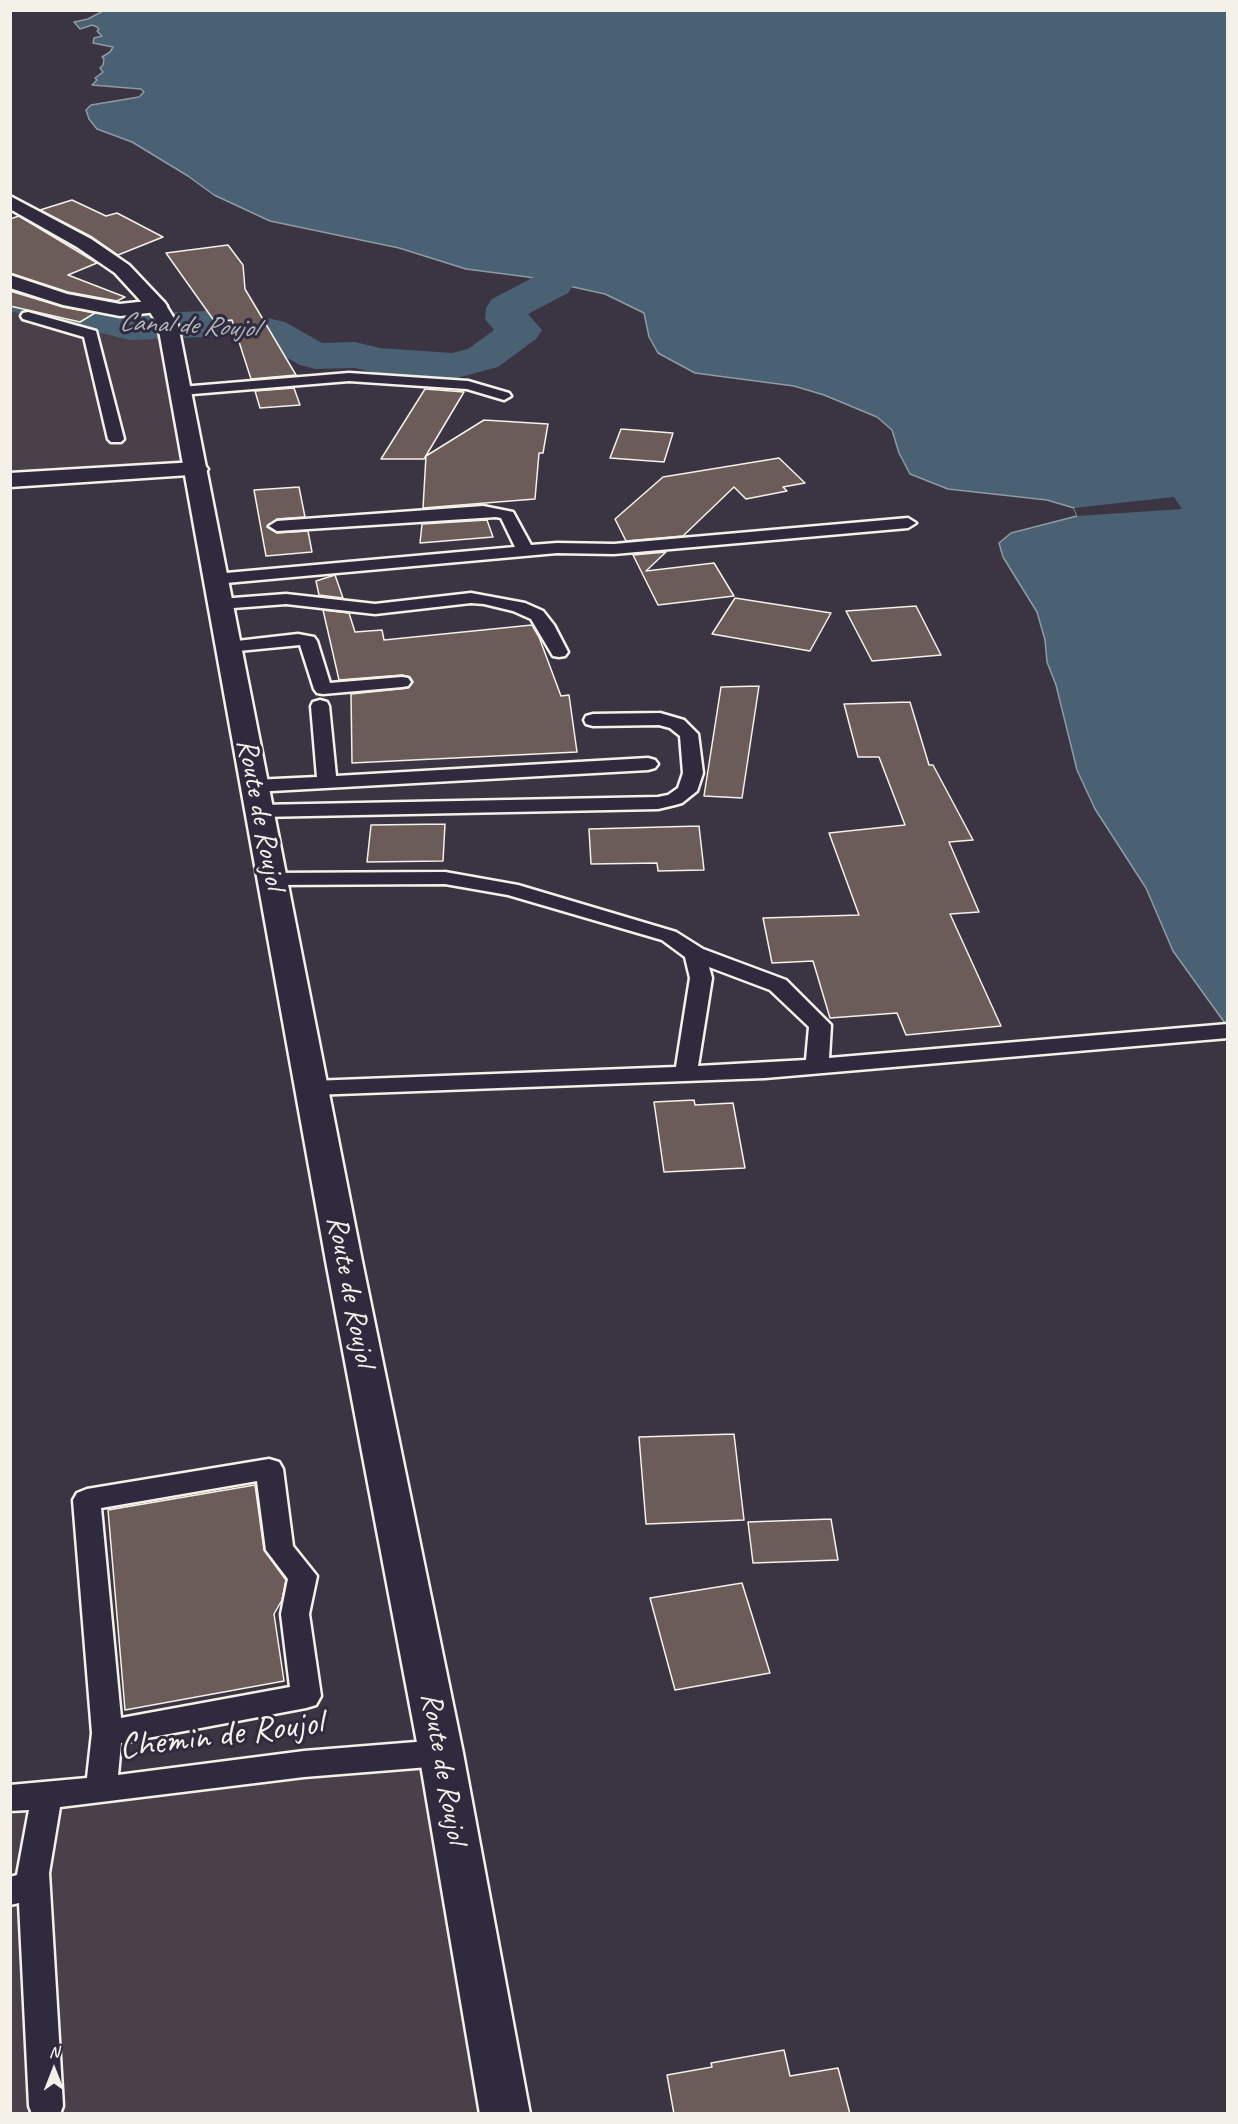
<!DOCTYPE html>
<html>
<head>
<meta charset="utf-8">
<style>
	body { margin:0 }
	#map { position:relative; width:1238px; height:2124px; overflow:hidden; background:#3b3443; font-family:Caveat,sans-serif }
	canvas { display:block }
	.frame { position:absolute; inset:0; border:12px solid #f4f1e8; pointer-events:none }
	.north { position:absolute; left:24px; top:2040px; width:60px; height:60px; -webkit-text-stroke:4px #2f2a3d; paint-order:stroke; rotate:0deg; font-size:16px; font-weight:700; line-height:24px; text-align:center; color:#f4f1e8 }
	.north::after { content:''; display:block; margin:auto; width:21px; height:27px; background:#f4f1e8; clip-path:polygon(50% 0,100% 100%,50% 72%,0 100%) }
</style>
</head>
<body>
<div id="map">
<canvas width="1238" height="2124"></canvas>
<div class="frame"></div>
<div class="north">N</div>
</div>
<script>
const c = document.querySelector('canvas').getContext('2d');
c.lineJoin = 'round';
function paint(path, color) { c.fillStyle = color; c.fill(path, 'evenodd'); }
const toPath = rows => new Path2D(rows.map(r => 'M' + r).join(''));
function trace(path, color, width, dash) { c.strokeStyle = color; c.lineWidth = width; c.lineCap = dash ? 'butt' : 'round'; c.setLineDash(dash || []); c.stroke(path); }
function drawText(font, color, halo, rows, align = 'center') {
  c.font = font + ' Caveat,sans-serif'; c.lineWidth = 6; c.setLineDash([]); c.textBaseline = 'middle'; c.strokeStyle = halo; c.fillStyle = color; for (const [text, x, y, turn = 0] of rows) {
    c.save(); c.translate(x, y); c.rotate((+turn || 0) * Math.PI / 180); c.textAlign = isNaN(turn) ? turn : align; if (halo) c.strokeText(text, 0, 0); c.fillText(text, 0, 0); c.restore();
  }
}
paint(toPath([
	[11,298,130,327,168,325,196,469,11,480],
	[441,1753,505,2113,11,2113,10,1791]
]), '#4a404a');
const water = toPath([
	[105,10,1227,11,1227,1026,1173,951,1146,888,1095,809,1077,770,1056,685,1047,662,1045,640,1037,612,1003,557,999,543,1011,533,1077,516,1074,508,1047,500,948,489,910,474,899,453,892,430,877,417,824,395,794,386,695,373,658,353,649,337,644,313,605,294,528,277,466,269,399,248,270,221,214,195,188,176,132,142,97,129,89,119,86,110,91,105,139,97,144,92,141,89,92,85,97,80,95,78,103,72,100,68,103,65,104,59,102,57,110,52,113,47,93,43,94,38,102,36,97,31,99,29,97,27,92,25,80,29,74,22,88,19,105,10]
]);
paint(water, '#4a6174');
trace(water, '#8e9ba2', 1.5);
paint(toPath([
	[1174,497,1182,509,1077,516,1074,508]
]), '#3b3443');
paint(toPath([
	[553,272,568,275,574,284,568,293,528,314,542,330,536,339,498,367,453,379,426,379,380,374,355,368,315,369,300,365,256,341,230,336,130,340,10,311,10,286,130,314,230,310,285,322,322,343,355,342,380,348,452,353,468,349,494,330,485,319,486,308,492,299,538,275,553,272]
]), '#4a6174');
const building = toPath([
	[72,200,106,216,117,213,163,237,118,255,92,237,40,210,72,200],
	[19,216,97,263,68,275,125,297,117,301,68,292,10,273,10,219,19,216],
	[228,245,243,265,245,289,296,375,251,379,232,320,215,322,166,253,228,245],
	[10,291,63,307,95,313,80,322,10,306,10,291],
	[294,388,300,405,260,408,255,391,294,388],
	[425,389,464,392,424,459,381,459,425,389],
	[484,420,548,424,543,453,539,453,535,499,423,508,426,456,484,420],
	[621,429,673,433,664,462,610,458,621,429],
	[779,458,805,483,783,487,787,491,746,499,734,487,683,536,626,541,615,519,663,477,779,458],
	[299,487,305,517,277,519,267,527,277,533,308,531,312,552,266,556,254,490,299,487],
	[487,520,493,537,420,543,422,524,487,520],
	[666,552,646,571,714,563,734,596,658,605,633,555,666,552],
	[335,575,343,598,319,595,316,581,335,575],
	[735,598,831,613,810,651,712,634,735,598],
	[916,606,941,655,872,661,846,611,916,606],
	[323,610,349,613,355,632,382,630,384,640,532,625,539,637,561,696,569,695,577,752,352,763,351,694,408,688,413,682,410,677,402,675,339,680,323,610],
	[759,686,742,798,704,796,721,687,759,686],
	[910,702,929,765,933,765,973,840,949,842,979,912,950,914,1001,1026,906,1035,897,1013,830,1018,813,961,772,963,763,918,859,915,829,833,905,825,879,757,858,757,844,704,910,702],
	[445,824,443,861,367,862,371,825,445,824],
	[699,826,704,870,658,871,657,863,591,864,589,829,699,826],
	[694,1100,695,1105,733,1103,745,1168,664,1172,654,1102,694,1100],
	[734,1434,744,1520,646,1524,639,1437,734,1434],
	[255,1485,264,1550,286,1580,282,1600,274,1614,284,1681,125,1710,108,1510,255,1485],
	[831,1519,838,1560,753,1563,748,1522,831,1519],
	[742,1583,770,1673,675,1690,650,1598,742,1583],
	[784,2050,790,2076,838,2068,850,2114,674,2114,667,2075,712,2067,711,2063,784,2050]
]);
paint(building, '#6c5c59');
trace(building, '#f4f1e8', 1.5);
const lane = toPath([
	[28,312,96,331,124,439,121,442,111,442,108,439,84,337,23,319,21,316,23,313,28,312],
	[349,373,468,381,509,393,511,396,504,400,467,389,349,381,181,395,174,391,181,387,349,373],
	[483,506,513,512,531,545,557,543,614,544,908,518,916,523,908,528,614,554,557,553,215,584,209,583,206,579,209,575,215,574,515,547,501,518,496,517,277,531,269,526,277,521,483,506],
	[471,593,525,603,543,611,554,625,568,652,565,656,559,657,553,656,531,619,513,611,484,604,471,603,375,614,286,604,220,609,214,608,211,604,214,600,220,599,286,594,375,604,471,593],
	[298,634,314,637,317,641,330,683,402,677,408,678,411,682,408,686,402,687,323,694,317,693,314,689,300,645,228,652,222,651,219,647,222,643,228,642,298,634],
	[320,700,327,702,329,706,336,776,648,758,655,760,658,764,655,768,648,770,254,792,247,790,244,786,247,782,254,780,317,777,311,706,313,702,320,700],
	[660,713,684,720,698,734,703,773,697,791,682,803,675,805,658,809,259,817,252,815,249,811,252,807,259,805,658,797,668,795,678,788,683,773,680,736,670,728,659,725,593,726,586,724,584,720,586,716,593,714,660,713],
	[445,872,518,885,676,932,703,949,786,980,831,1025,829,1058,1228,1024,1228,1038,765,1078,312,1095,304,1093,301,1088,304,1083,312,1081,676,1067,690,978,685,957,662,940,508,895,445,884,272,885,265,883,262,879,265,875,272,873,445,872],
	[709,967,770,990,809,1027,806,1060,698,1066,712,978,709,967],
	[269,1459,279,1462,283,1469,293,1546,317,1576,309,1614,321,1696,316,1705,306,1708,121,1743,118,1775,304,1751,441,1740,452,1744,456,1753,452,1762,441,1766,304,1777,60,1807,49,1873,63,2106,60,2114,32,2114,29,2106,19,1903,10,1905,10,1877,17,1875,29,1810,10,1811,10,1785,87,1778,92,1733,73,1500,77,1493,87,1489,269,1459],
	[257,1481,266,1550,288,1579,281,1614,290,1687,121,1718,101,1508,257,1481]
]);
const street = toPath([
	[10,275,67,294,120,304,157,300,164,302,167,306,164,310,157,312,120,316,63,305,10,288,10,275],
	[196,462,204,464,208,469,204,474,10,487,10,473,196,462]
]);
const primary = toPath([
	[10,196,91,239,129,265,164,302,178,325,362,1261,463,1753,530,2114,480,2114,419,1753,326,1261,158,325,148,309,115,273,77,247,10,209,10,196]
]);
trace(lane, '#f4f1e8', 5);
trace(street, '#f4f1e8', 5);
trace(primary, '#f4f1e8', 5);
paint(lane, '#2f2a3d');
paint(street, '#2f2a3d');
paint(primary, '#2f2a3d');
drawText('italic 27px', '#b0b7ba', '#2f2a3d', [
	["Canal de Roujol",188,326,3]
]);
drawText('30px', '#f4f1e8', '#2f2a3d', [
	["Route de Roujol",260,814,79],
	["Route de Roujol",350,1291,79],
	["Route de Roujol",443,1768,80]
]);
drawText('36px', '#f4f1e8', '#2f2a3d', [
	["Chemin de Roujol",221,1736,-7]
]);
</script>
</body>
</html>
